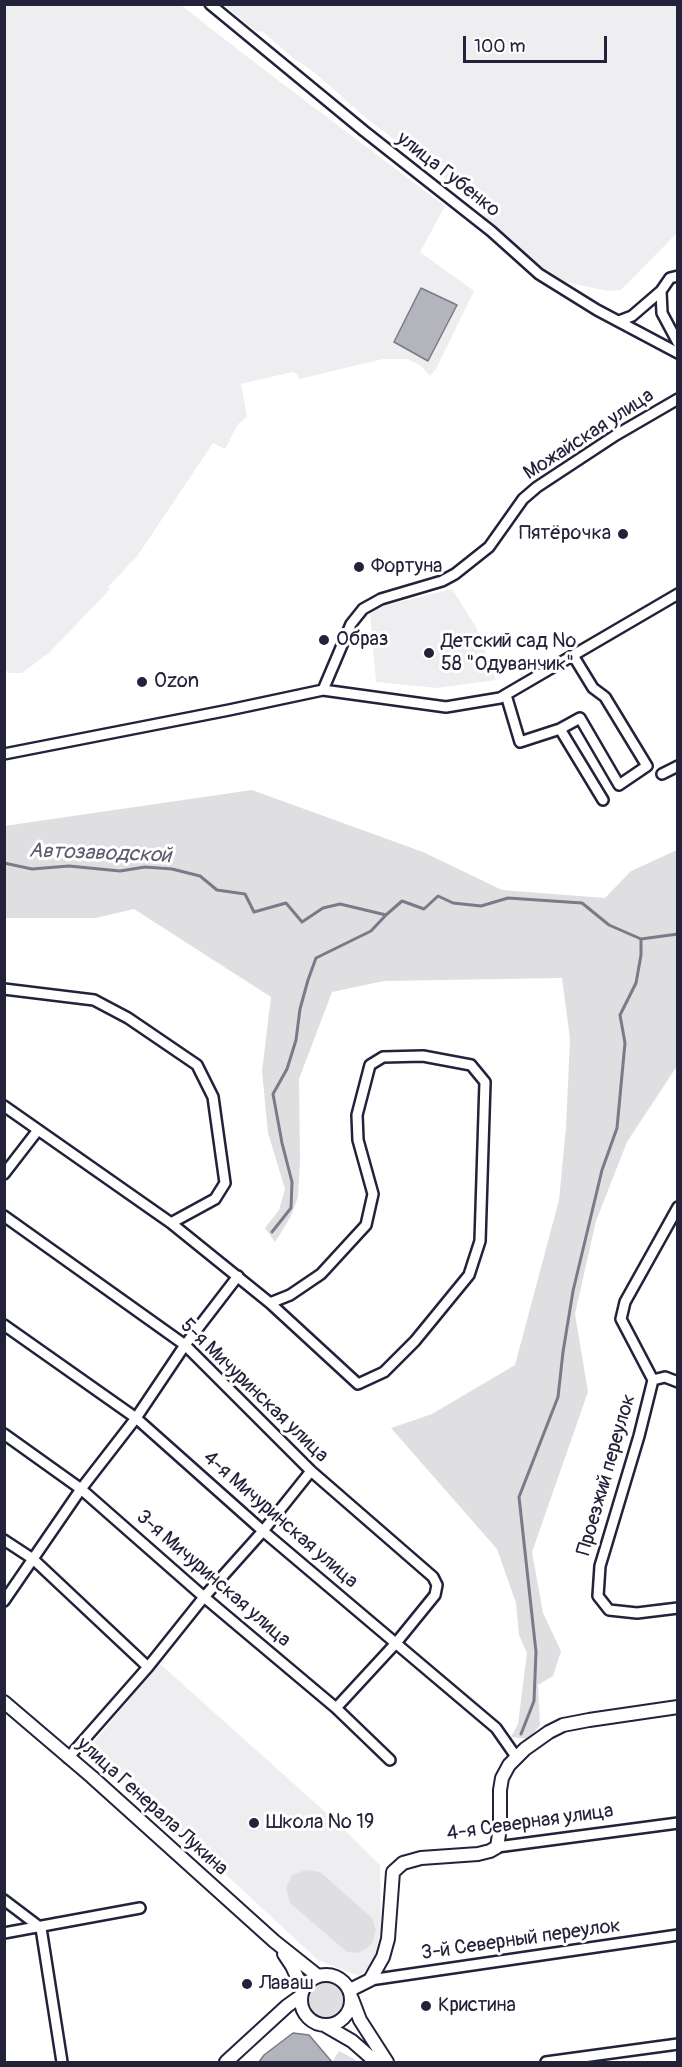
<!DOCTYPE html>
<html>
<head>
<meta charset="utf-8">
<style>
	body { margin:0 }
	#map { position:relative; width:682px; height:2067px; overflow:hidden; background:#fff; font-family:Pangolin,sans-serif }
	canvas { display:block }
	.frame { position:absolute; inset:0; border:6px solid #22223b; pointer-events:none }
	.scale { position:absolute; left:463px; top:36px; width:144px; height:27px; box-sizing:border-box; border:3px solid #22223b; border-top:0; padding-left:8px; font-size:18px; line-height:21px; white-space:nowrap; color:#22223b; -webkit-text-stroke:4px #fff; paint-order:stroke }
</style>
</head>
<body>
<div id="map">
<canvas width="682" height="2067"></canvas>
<div class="frame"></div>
<div class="scale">100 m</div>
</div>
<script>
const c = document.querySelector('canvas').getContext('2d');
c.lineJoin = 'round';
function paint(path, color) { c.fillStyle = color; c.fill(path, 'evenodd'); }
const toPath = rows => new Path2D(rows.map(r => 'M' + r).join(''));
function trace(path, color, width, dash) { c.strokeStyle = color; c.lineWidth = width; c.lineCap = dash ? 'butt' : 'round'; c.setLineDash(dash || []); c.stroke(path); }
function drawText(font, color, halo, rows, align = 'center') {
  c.font = font + ' Pangolin,sans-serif'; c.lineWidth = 6; c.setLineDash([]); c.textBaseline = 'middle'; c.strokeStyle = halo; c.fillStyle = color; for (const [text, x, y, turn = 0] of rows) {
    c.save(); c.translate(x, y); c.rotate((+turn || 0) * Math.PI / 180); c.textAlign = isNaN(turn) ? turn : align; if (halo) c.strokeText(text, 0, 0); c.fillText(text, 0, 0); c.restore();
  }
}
paint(toPath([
	[5,5,183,5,182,6,267,72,445,206,420,252,474,291,436,369,430,376,421,366,408,359,383,359,299,379,297,374,292,372,241,384,247,417,238,424,225,449,213,443,138,555,108,587,110,589,50,652,22,673,10,673,5,670],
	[224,5,677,5,677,233,621,290,608,291,556,280,485,218,483,208,365,117,315,73,293,58,262,31,257,32],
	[452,589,476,627,496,680,436,688,376,682,370,612,383,606],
	[159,1663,332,1818,380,1865,381,1931,373,1963,359,1976,318,1960,89,1748]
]), '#eeeef1');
paint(toPath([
	[252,790,423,852,502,890,605,898,631,871,677,850,677,1066,627,1142,596,1221,575,1314,588,1392,532,1552,543,1613,561,1651,553,1676,538,1685,540,1725,529,1739,511,1737,518,1724,527,1653,519,1635,516,1603,497,1549,391,1428,432,1414,515,1365,559,1200,566,1127,570,1039,562,978,384,981,332,992,299,1079,300,1160,298,1197,290,1218,275,1242,265,1228,279,1210,285,1189,268,1133,262,1071,271,997,134,909,96,918,5,918,4,826],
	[306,1870,320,1872,372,1918,376,1930,372,1943,366,1949,357,1953,347,1952,290,1903,286,1888,292,1875],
	'307 1999a18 18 0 1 1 36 0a18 18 0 1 1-36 0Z',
	[339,2051,356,2060,352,2062,332,2062]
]), '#dfdfe2');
const water = toPath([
	[421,288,457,305,428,361,394,342,421,288],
	[293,2033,309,2035,332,2062,259,2062,264,2055,293,2033]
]);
paint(water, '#b4b4bc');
trace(water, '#7a7a88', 1.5);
trace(toPath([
	[4,863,32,869,69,866,120,871,145,867,172,869,200,876,217,890,245,894,254,912,286,903,302,922,323,908,340,904,386,915,402,901,424,909,438,896,453,903,481,906,508,898,582,903,609,925,641,939,678,934],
	[272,1232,291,1208,292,1182,282,1143,273,1094,287,1069,296,1040,300,1009,308,980,316,958,371,931,386,915],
	[521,1734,534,1701,536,1652,519,1497,558,1397,563,1352,573,1291,602,1170,617,1128,625,1043,620,1015,636,983,641,955,641,939]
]), '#7a7a88', 3);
const street = toPath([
	[210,4,364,131,491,231,539,274,597,310,678,353],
	[678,276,670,278,661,291,662,313,678,343],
	[619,321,632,316,661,291],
	[323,690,351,624,363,609,381,599,442,581,455,574,489,547,523,499,537,487,616,435,678,399],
	[506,695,520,742,560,729,580,718,619,785,647,766,605,697,593,688,574,657],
	[560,729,603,800],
	[4,754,229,710,323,690,446,707,500,698,678,594],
	[662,774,678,766],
	[4,989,94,1000,128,1018,197,1065,213,1097,225,1183,215,1199,171,1223],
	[4,1106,171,1223,270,1303,358,1384,384,1372,415,1341,469,1275,480,1241,485,1082,471,1065,423,1056,383,1057,370,1065,357,1115,358,1140,373,1194,366,1225,321,1274,290,1295,270,1303],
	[4,1174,38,1130],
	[678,1207,625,1302,621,1319,653,1380,639,1436,600,1566,598,1596,609,1610,637,1613,678,1608],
	[4,1216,185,1345,311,1471,433,1577,437,1585,435,1595,396,1643,336,1708],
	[4,1325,136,1418,263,1531,496,1728,517,1758],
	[653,1380,665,1377,678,1382],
	[4,1434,81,1489,204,1597,336,1708,390,1760],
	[4,1540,33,1559,148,1667],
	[4,1601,81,1489,136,1418,185,1345,238,1276],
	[68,1758,148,1667,204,1597,263,1531,311,1471],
	[497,1847,678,1823],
	[4,1900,41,1928,62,2062],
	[4,1933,140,1908],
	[370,1980,678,1935],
	[546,2062,678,2044]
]);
const secondary = toPath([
	[4,1702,92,1777,274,1941,318,1976],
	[284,1954,292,1966,303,1990],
	'301 2000a25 25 0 1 1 50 0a25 25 0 1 1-50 0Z',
	[350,1990,370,1980,383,1957,388,1939,393,1872,403,1863,421,1858,478,1854,490,1851,497,1847,500,1828,500,1790,502,1778,509,1765,525,1749,549,1732,563,1725,589,1720,678,1707],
	[352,1999,360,2020,387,2062],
	[326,2026,352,2041,376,2062],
	[226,2062,287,2006,301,1996]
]);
trace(street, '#22223b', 14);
trace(secondary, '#22223b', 16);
trace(street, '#fff', 9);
trace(secondary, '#fff', 12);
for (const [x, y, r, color] of [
	[623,534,6,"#22223b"],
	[359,567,6,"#22223b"],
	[324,640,6,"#22223b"],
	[429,653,6,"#22223b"],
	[142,682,6,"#22223b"],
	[254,1823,6,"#22223b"],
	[247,1984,6,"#22223b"],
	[426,2006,6,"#22223b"]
]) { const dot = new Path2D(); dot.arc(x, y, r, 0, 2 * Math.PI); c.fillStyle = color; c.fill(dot); trace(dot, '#fff', 2); }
drawText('20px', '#22223b', '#fff', [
	["улица Губенко",448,175,38],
	["Можайская улица",589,435,-33],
	["5-я Мичуринская улица",254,1391,44],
	["Проезжий переулок",607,1475,-74],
	["4-я Мичуринская улица",280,1520,41],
	["3-я Мичуринская улица",213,1579,41],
	["улица Генерала Лукина",152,1807,42],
	["4-я Северная улица",530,1823,-8],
	["3-й Северный переулок",521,1940,-8]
]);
drawText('20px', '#22223b', '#fff', [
	["Пятёрочка",611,534,"right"],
	["Фортуна",371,567],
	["Образ",336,640],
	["Детский сад №",441,642],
	["58 \"Одуванчик\"",441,665],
	["Ozon",154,682],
	["Школа № 19",266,1823],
	["Лаваш",259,1984],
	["Кристина",438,2006]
], 'left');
drawText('italic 21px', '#5c5c6f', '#fff', [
	["Автозаводской",100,854,2]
]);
</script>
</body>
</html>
